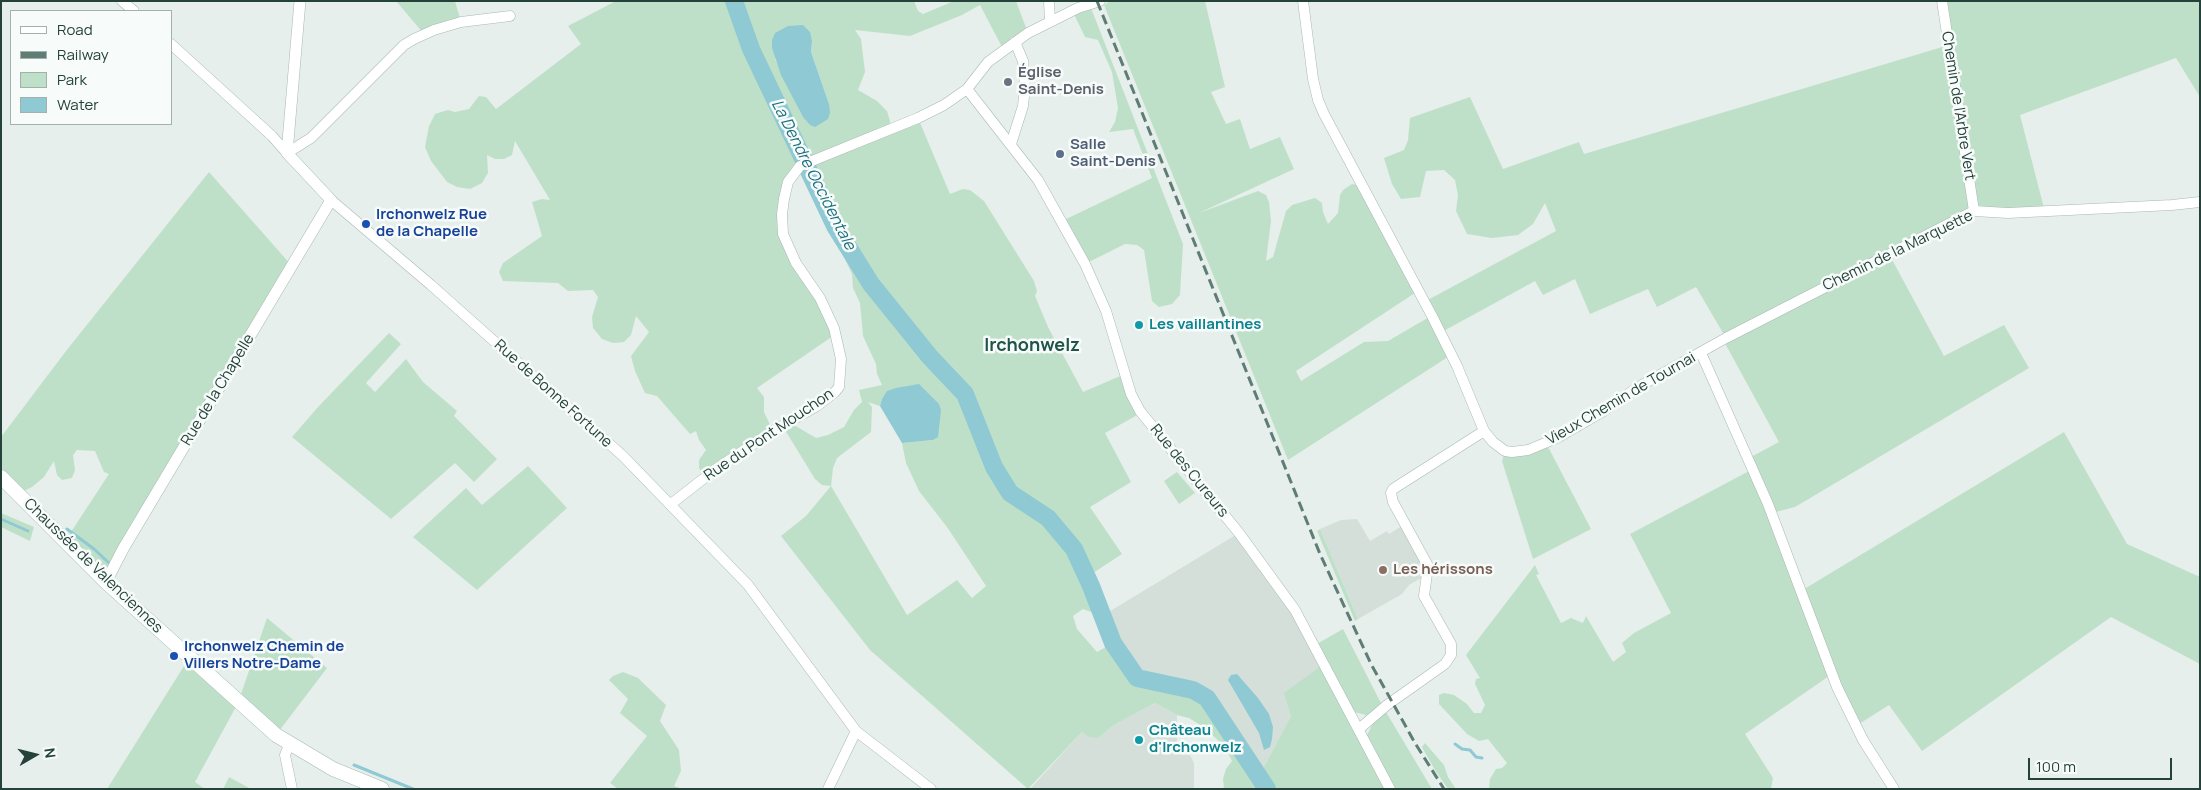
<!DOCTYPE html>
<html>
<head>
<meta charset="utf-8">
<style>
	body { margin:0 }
	#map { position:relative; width:2201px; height:790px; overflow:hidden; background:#e6efeb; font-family:Manrope,sans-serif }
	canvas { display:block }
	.frame { position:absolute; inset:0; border:2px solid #24423a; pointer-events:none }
	.legend { position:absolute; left:10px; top:10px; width:162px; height:115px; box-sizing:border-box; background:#f7fbf9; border:1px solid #a3b1ad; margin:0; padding:6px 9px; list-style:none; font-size:15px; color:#24423a }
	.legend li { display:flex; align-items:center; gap:10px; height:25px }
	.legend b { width:25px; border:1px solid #a3b1ad }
	.north { position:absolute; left:10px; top:730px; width:50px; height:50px; -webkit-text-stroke:4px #f7fbf9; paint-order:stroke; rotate:82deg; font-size:14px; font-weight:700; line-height:20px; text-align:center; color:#24423a }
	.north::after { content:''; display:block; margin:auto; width:18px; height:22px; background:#24423a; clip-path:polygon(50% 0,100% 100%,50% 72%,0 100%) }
	.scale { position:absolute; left:2028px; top:758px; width:144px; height:22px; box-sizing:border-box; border:2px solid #24423a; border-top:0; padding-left:6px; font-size:15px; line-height:18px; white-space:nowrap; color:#24423a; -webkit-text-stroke:4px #f7fbf9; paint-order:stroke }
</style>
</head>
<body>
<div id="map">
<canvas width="2201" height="790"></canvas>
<div class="frame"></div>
<ul class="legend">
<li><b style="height:6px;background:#fff"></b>Road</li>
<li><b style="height:6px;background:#5f7d75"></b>Railway</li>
<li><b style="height:14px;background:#bfe0c8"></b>Park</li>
<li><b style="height:14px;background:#8ec9d4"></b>Water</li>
</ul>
<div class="north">N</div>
<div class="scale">100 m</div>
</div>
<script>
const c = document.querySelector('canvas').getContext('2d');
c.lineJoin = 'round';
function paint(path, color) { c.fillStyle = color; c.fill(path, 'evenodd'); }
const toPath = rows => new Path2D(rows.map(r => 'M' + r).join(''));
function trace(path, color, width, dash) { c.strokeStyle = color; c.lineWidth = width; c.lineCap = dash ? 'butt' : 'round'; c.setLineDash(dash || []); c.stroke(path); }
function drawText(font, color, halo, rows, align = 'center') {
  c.font = font + ' Manrope,sans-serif'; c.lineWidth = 5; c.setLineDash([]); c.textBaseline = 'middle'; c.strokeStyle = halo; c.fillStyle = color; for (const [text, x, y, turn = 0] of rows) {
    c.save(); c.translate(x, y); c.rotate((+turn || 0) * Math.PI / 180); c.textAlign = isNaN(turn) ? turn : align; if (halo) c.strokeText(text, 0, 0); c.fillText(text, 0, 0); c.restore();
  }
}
paint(toPath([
	[1357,519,1370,541,1387,531,1389,534,1405,524,1425,559,1423,577,1409,585,1402,594,1358,619,1320,529,1341,520],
	[1239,533,1325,664,1291,716,1259,776,1207,698,1193,690,1137,678,1113,643,1102,616],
	[1155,703,1177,715,1177,754,1190,755,1194,763,1194,789,1030,789,1082,732,1098,738,1114,725]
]), '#d4dfda');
paint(toPath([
	[396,1,455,1,461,22,424,34],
	[616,1,914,1,918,11,923,14,954,1,1016,1,1028,33,1003,49,980,5,962,15,910,36,855,30,861,39,865,72,858,90,877,101,887,111,890,121,890,130,918,118,950,194,963,189,970,190,984,201,1034,281,1037,291,1035,296,1048,327,1083,392,1125,374,1141,413,1105,433,1131,482,1090,507,1122,554,1087,577,1102,616,1083,609,1073,616,1077,629,1097,652,1113,643,1137,678,1193,690,1207,698,1259,776,1291,716,1284,693,1324,664,1315,645,1343,629,1383,707,1366,715,1354,712,1368,740,1367,735,1373,723,1386,712,1432,789,1224,789,1223,779,1226,769,1232,761,1225,747,1205,728,1189,718,1177,715,1155,703,1114,725,1098,738,1089,737,1082,732,1028,789,870,650,781,536,806,516,831,486,822,485,815,479,785,430,794,425,816,438,828,435,844,427,854,410,862,402,859,390,882,385,877,374,876,364,863,336,860,303,853,288,852,274,842,253,844,241,835,226,806,164,791,172,782,224,836,334,757,388,764,397,764,412,773,431,703,475,699,468,699,460,706,450,699,440,696,431,690,434,657,396,645,393,635,371,631,356,649,332,636,316,631,335,624,342,613,343,602,339,593,328,592,317,598,297,593,290,568,291,558,283,503,281,499,272,503,263,542,236,532,202,542,199,550,200,515,141,512,155,504,159,495,159,487,155,488,173,482,183,470,189,457,187,447,182,431,161,425,147,429,126,435,114,448,110,455,112,469,109,479,96,486,97,496,109,581,44,568,26],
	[812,41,811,52,829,104,803,117,775,59],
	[882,399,933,440,902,443,906,463,919,491,947,527,986,586,972,598,957,580,907,615,831,486,833,468,837,458,871,432,872,407,868,402,880,406],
	[1111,1,1205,1,1225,87,1211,92,1226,124,1240,119,1250,149,1280,137,1294,169,1199,213,1258,191,1266,195,1269,202,1271,221,1266,261,1273,257,1286,211,1292,205,1315,198,1322,203,1323,212,1328,224,1338,213,1340,195,1343,190,1352,184,1362,186,1418,291,1296,371,1301,381,1364,342,1388,341,1431,316,1424,302,1556,231,1545,203,1533,224,1518,235,1492,238,1467,234,1456,211,1458,195,1455,180,1444,170,1426,171,1420,197,1401,199,1392,184,1384,158,1404,150,1408,140,1410,118,1470,97,1503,169,1579,142,1584,154,1949,45,1942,1,2200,1,2200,97,2176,58,2020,115,2045,212,1974,211,1889,254,1944,356,2004,325,2029,368,1795,507,1772,513,1801,591,2064,432,2127,544,2200,577,2200,664,2111,617,1922,751,1889,705,1856,726,1832,674,1745,734,1773,778,1771,789,1489,789,1490,779,1496,769,1502,768,1507,763,1488,739,1479,741,1467,734,1439,704,1439,695,1444,693,1454,695,1467,704,1474,713,1481,713,1485,705,1475,684,1476,679,1480,678,1466,655,1535,565,1539,574,1536,575,1561,623,1571,618,1583,623,1586,616,1613,662,1626,652,1622,643,1634,633,1671,613,1630,534,1753,469,1749,458,1779,442,1727,347,1723,340,1726,338,1696,287,1657,307,1648,289,1590,314,1575,279,1543,295,1535,281,1440,333,1451,355,1288,460,1104,5],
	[1091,8,1183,244,1180,295,1172,304,1159,307,1152,301,1144,250,1137,245,1125,244,1085,264,1062,221,1152,178,1133,129,1109,132,1115,122,1118,108,1112,72,1098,40,1085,37,1072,10],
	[209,172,292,266,106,582,65,541,109,474,104,472,95,451,77,450,73,455,75,470,72,478,62,480,57,475,54,461,44,477,32,487,24,491,1,477,1,437,66,351],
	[389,333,401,344,366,383,375,392,406,359,423,382,457,411,454,416,497,459,474,482,455,463,391,519,292,437,318,407],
	[1546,443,1591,529,1533,559,1502,461,1505,451],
	[528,466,567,508,477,590,413,537,466,488,482,505],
	[1177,472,1195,493,1179,504,1164,481],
	[1,513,34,527,30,541,1,527],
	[1320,529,1358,619,1355,621,1317,531],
	[267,618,327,668,276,735,238,703,195,782,205,789,107,789,189,658,238,703],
	[623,672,638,678,666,705,660,721,679,750,681,771,674,786,682,789,618,789,610,783,647,736,620,713,628,699,609,680,613,676],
	[1425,743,1444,765,1448,777,1456,789,1448,789,1435,770,1422,747],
	[229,777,251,789,223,789]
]), '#bfe0c8');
paint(toPath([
	[803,25,810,32,812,41,811,52,829,104,830,113,828,119,815,127,810,125,803,117,781,75,772,48,772,40,775,33,788,26],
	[919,384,939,404,941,410,938,437,933,440,902,443,880,406,882,399,887,391,896,388],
	[1237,674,1258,698,1269,714,1273,727,1272,739,1270,747,1264,750,1259,733,1228,680,1231,675]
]), '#8ec9d4');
trace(toPath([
	[1,519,28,531],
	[67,529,94,549,109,563],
	[1455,744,1462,749,1470,750,1476,757,1482,758],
	[354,765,413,789]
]), '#8ec9d4', 3);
trace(toPath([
	[734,1,751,49,835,226,871,284,930,357,965,394,994,467,1010,493,1048,518,1074,549,1091,586,1113,643,1137,678,1193,690,1207,698,1267,789]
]), '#8ec9d4', 18);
const minor = toPath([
	[122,1,134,11],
	[1049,1,1050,21],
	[1303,1,1313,79,1318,100,1324,114,1432,316,1457,366,1484,431,1493,442,1505,451,1512,452,1528,450,1557,438,1602,412,1640,386,1726,338,1974,211,2008,213,2172,205,2200,202],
	[1942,1,1974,211],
	[171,44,272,136,287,153,311,138,404,45,414,39,434,30,461,22,510,16],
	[967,89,1038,180,1085,264,1106,311,1131,394,1140,411,1239,533,1295,610,1390,789],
	[1011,144,1023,106,1025,87,1023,61,1015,42],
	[331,200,431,285,623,456,748,585,856,731,828,789],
	[1701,353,1768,504,1837,687,1863,740,1894,789],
	[671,504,716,469,773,431,817,406,835,392,839,387,841,359,834,328,820,298,796,263,783,234,782,214,784,199,788,182,800,166,812,161,918,118,944,105,967,89,988,62,1028,33,1078,8,1100,1],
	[1359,729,1387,705,1445,664,1451,655,1451,644,1424,596,1428,566,1393,502,1391,493,1393,489,1484,431],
	[856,731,931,789],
	[289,745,285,755,292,789]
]);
const tertiary = toPath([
	[106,582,123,549,331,200,287,153,300,1]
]);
const secondary = toPath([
	[1,477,106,582,276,735,333,769,382,789]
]);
trace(minor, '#a8b8b2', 11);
trace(tertiary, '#a8b8b2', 12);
trace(secondary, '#a4bbb3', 15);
trace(minor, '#fff', 10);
trace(tertiary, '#fff', 11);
trace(secondary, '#fff', 14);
trace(toPath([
	[1097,1,1320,554,1371,664,1415,743,1444,789]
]), '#5f7d75', 3, [10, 5]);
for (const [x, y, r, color] of [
	[1008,82,5,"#6b7280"],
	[1060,154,5,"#5c6f8a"],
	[366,224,5,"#1a4fb4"],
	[1139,325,5,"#0f9aa8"],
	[1383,570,5,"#8d6e63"],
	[174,656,5,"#1a4fb4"],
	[1139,740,5,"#0f9aa8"]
]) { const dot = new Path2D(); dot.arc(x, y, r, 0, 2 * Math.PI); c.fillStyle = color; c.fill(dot); trace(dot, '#f7fbf9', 2); }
drawText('bold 15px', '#5b616d', '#f7fbf9', [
	["Église",1018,73],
	["Saint-Denis",1018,90]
], 'left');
drawText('15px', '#24423a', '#f7fbf9', [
	["Chemin de l'Arbre Vert",1958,106,81],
	["Chemin de la Marquette",1898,251,-26],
	["Rue de la Chapelle",218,390,-59],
	["Rue de Bonne Fortune",553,394,42],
	["Vieux Chemin de Tournai",1621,399,-30],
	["Rue du Pont Mouchon",769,435,-34],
	["Rue des Cureurs",1189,471,51],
	["Chaussée de Valenciennes",93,566,44]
]);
drawText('bold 15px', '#4e5e75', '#f7fbf9', [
	["Salle",1070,145],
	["Saint-Denis",1070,162]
], 'left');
drawText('bold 15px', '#164399', '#f7fbf9', [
	["Irchonwelz Rue",376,215],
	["de la Chapelle",376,232],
	["Irchonwelz Chemin de",184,647],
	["Villers Notre-Dame",184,664]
], 'left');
drawText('bold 15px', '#0d838f', '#f7fbf9', [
	["Les vaillantines",1149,325],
	["Château",1149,731],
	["d'Irchonwelz",1149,748]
], 'left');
drawText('bold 15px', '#785e54', '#f7fbf9', [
	["Les hérissons",1393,570]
], 'left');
drawText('italic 16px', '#1c6f80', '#f7fbf9', [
	["La Dendre Occidentale",813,175,63]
]);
drawText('bold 18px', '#1f5548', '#f7fbf9', [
	["Irchonwelz",1032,346]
]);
</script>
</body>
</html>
